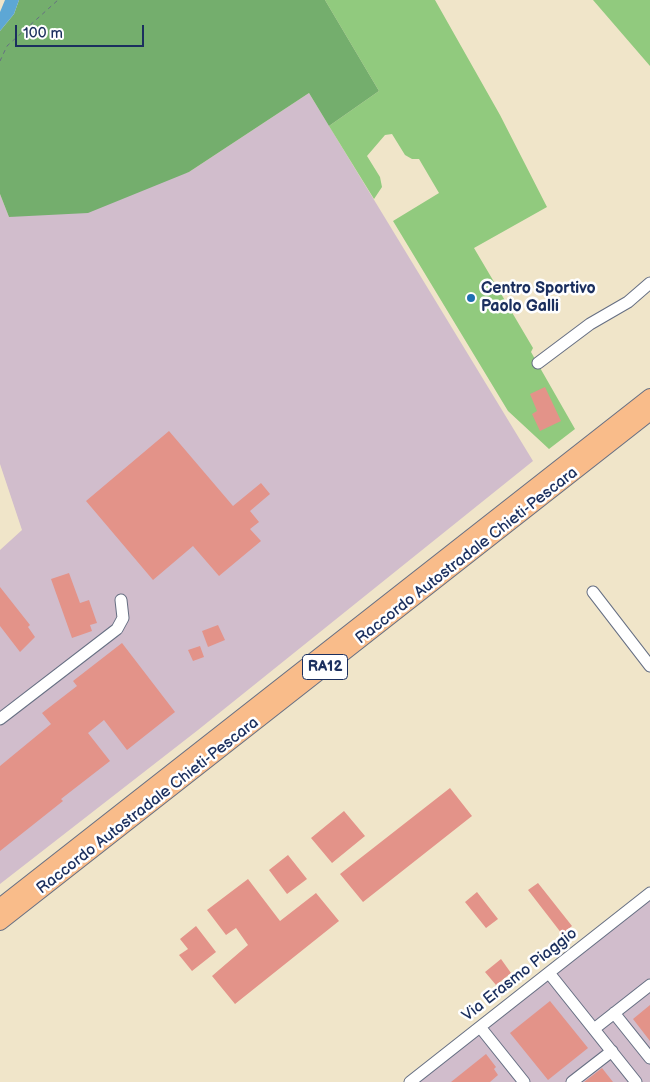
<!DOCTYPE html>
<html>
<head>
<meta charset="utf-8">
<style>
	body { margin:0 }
	#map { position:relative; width:650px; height:1082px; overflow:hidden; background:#f0e5c9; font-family:"Balsamiq Sans",sans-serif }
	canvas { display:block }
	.scale { position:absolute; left:15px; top:25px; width:129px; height:22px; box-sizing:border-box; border:2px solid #1b2f5e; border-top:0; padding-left:6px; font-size:15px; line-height:18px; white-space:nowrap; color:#1b2f5e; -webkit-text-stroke:4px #fff; paint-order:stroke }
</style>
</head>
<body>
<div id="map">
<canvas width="650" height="1082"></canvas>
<div class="scale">100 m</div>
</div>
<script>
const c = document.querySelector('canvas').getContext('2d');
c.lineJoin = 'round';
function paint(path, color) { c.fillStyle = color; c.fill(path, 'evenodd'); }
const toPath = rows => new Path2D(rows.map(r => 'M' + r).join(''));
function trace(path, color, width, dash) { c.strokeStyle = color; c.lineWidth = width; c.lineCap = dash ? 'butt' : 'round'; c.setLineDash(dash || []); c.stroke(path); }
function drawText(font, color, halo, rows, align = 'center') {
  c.font = font + ' "Balsamiq Sans",sans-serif'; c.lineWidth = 5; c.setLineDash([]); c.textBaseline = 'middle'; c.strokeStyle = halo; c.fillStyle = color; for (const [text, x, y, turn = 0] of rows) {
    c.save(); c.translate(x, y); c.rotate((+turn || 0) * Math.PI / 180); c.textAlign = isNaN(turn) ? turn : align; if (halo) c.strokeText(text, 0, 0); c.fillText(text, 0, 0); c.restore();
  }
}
paint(toPath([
	[309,93,533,461,198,730,0,884,0,550,22,530,0,464,0,194,9,217,189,172],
	[650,900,650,1082,419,1082]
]), '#d1bdcc');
paint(toPath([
	[325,0,435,0,500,115,547,207,474,248,533,348,531,352,575,429,549,449,508,411,393,221,439,193,419,159,412,159,405,155,392,134,385,135,367,156,380,177,382,187,374,199,329,126,379,91],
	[593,0,650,0,650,66]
]), '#91ca7e');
paint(toPath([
	[19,0,325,0,379,91,329,126,309,93,189,172,88,213,9,217,0,194,0,31,14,14]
]), '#74ae6d');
paint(toPath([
	[5,0,19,0,14,14,0,31,0,12]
]), '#5da7d5');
paint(toPath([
	[545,387,561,421,540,431,532,414,537,411,530,394],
	[169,431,233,506,261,483,270,494,250,511,259,522,250,529,261,541,219,576,193,546,153,580,86,501],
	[69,573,80,603,89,600,97,623,90,625,92,631,72,638,51,579],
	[0,587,30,625,28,627,35,637,20,652,0,626],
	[218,625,225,640,208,647,202,631],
	[122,643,175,712,127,750,104,720,88,733,110,761,61,799,63,801,0,851,0,766,51,724,42,713,77,686,73,681],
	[200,646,204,657,193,661,188,650],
	[450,788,472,816,363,902,340,874],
	[344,811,365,836,332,863,311,838],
	[288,855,307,879,287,894,269,870],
	[248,879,280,921,316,893,339,921,235,1004,212,976,248,945,236,928,226,935,207,910],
	[538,883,572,926,562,934,528,890],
	[477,892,498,919,486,928,465,902],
	[196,926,216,952,192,971,179,955,188,949,180,939],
	[501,959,511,973,496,985,485,972],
	[550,1001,588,1048,548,1080,510,1033],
	[650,1005,650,1041,633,1019],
	[486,1054,496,1067,494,1069,498,1075,490,1082,451,1082],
	[602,1068,613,1082,584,1082]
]), '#e39389');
const minor = toPath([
	[538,363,590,324,628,302,650,283],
	[593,592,650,666],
	[0,719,117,629,123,618,121,600],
	[549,973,636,1082],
	[614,1013,650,1058],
	[480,1027,524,1082],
	[594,1029,650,985],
	[410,1082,650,893],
	[572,1082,612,1051]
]);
const highway = toPath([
	[0,907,650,397],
	[0,922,650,412]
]);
trace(minor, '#666f83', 13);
trace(highway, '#666f83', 18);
trace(toPath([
	[0,61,7,46,58,0]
]), '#666f83', 1, [4, 4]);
trace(minor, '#fff', 11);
trace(highway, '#f9bc8a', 16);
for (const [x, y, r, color] of [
	[471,298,5,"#1f6fb2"]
]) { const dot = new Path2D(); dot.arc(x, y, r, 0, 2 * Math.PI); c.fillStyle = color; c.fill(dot); trace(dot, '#fff', 2); }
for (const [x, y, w] of [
	[325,667,45]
]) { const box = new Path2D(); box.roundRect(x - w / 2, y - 12.5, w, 25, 4); c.fillStyle = '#fff'; c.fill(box); trace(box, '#1b2f5e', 1); }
drawText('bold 15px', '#1b2f5e', null, [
	["RA12",325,667]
]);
drawText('bold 16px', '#1b2f5e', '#fff', [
	["Centro Sportivo",481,289],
	["Paolo Galli",481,307]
], 'left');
drawText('16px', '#1b2f5e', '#fff', [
	["Raccordo Autostradale Chieti-Pescara",467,556,-38],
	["Raccordo Autostradale Chieti-Pescara",148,806,-38],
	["Via Erasmo Piaggio",520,975,-38]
]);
</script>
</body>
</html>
